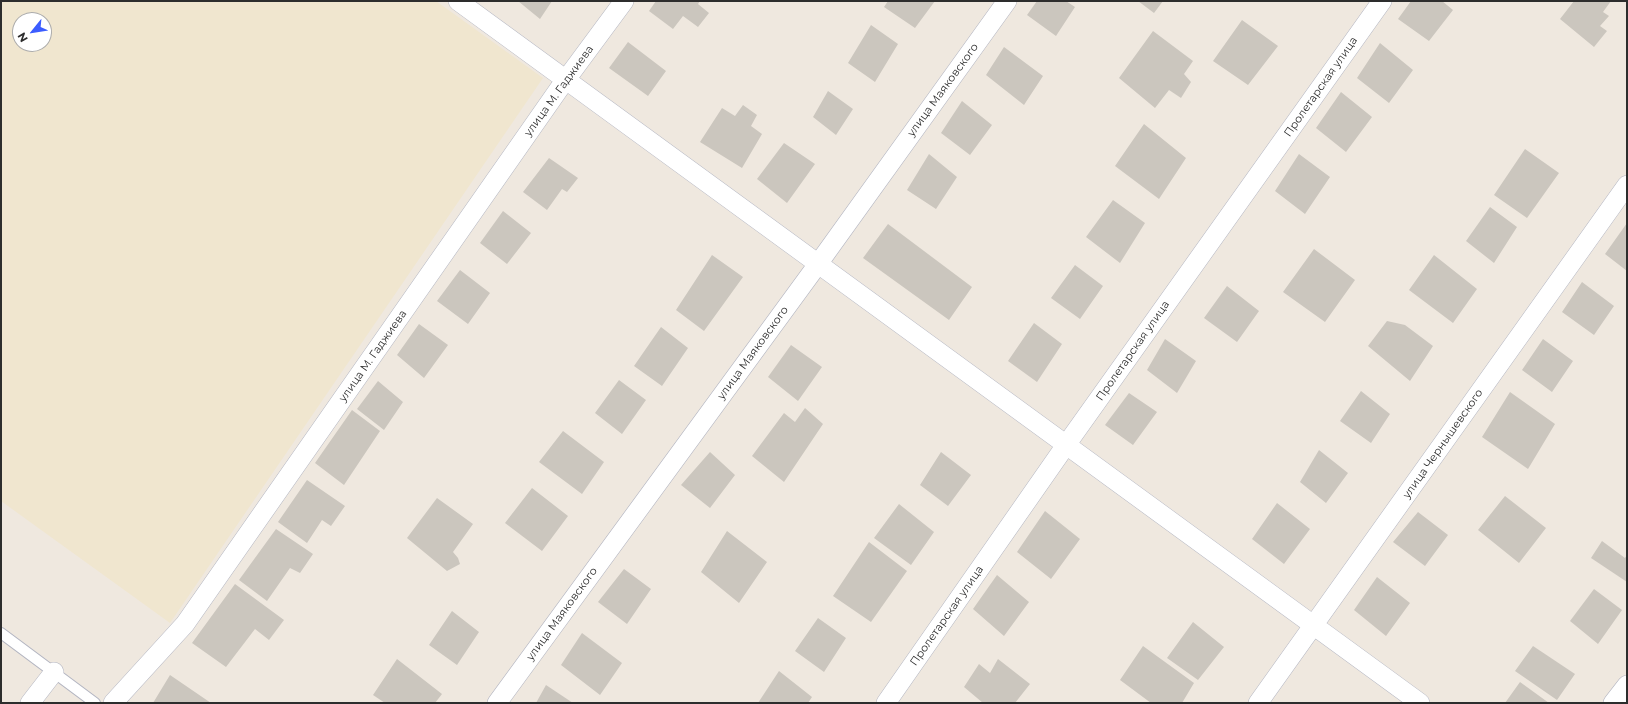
<!DOCTYPE html>
<html>
<head>
<meta charset="utf-8">
<style>
	body { margin:0 }
	#map { position:relative; width:1628px; height:704px; overflow:hidden; background:#efe8df; font-family:Montserrat,sans-serif }
	canvas { display:block }
	.frame { position:absolute; inset:0; border:2px solid #2d2d2d; pointer-events:none }
	.north { position:absolute; left:12px; top:12px; width:40px; height:40px; box-sizing:border-box; background:#fff; border:1px solid #ababab; border-radius:50%; rotate:240deg; font-size:11px; font-weight:700; line-height:16px; text-align:center; color:#2d2d2d }
	.north::after { content:''; display:block; margin:auto; width:14px; height:18px; background:#3c5dff; clip-path:polygon(50% 0,100% 100%,50% 72%,0 100%) }
</style>
</head>
<body>
<div id="map">
<canvas width="1628" height="704"></canvas>
<div class="frame"></div>
<div class="north">N</div>
</div>
<script>
const c = document.querySelector('canvas').getContext('2d');
c.lineJoin = 'round';
function paint(path, color) { c.fillStyle = color; c.fill(path, 'evenodd'); }
const toPath = rows => new Path2D(rows.map(r => 'M' + r).join(''));
function trace(path, color, width, dash) { c.strokeStyle = color; c.lineWidth = width; c.lineCap = dash ? 'butt' : 'round'; c.setLineDash(dash || []); c.stroke(path); }
function drawText(font, color, halo, rows, align = 'center') {
  c.font = font + ' Montserrat,sans-serif'; c.lineWidth = 4; c.setLineDash([]); c.textBaseline = 'middle'; c.strokeStyle = halo; c.fillStyle = color; for (const [text, x, y, turn = 0] of rows) {
    c.save(); c.translate(x, y); c.rotate((+turn || 0) * Math.PI / 180); c.textAlign = isNaN(turn) ? turn : align; if (halo) c.strokeText(text, 0, 0); c.fillText(text, 0, 0); c.restore();
  }
}
paint(toPath([
	[1,1,436,1,543,78,170,623,1,501],
	[20,20,44,20,44,44,20,44]
]), '#f0e6cf');
paint(toPath([
	[518,1,552,1,540,19],
	[656,1,700,1,698,4,709,13,698,27,683,16,673,29,649,11],
	[888,1,935,1,915,28,884,7],
	[1037,1,1066,1,1075,7,1056,36,1027,15],
	[1138,1,1163,1,1154,13],
	[1411,1,1442,1,1453,10,1429,41,1398,19],
	[1574,1,1611,1,1603,12,1609,16,1600,26,1607,31,1594,47,1560,19],
	[1242,20,1278,46,1248,85,1213,61],
	[871,25,898,44,875,82,848,63],
	[1153,31,1193,61,1184,74,1191,82,1181,98,1169,90,1155,108,1119,78],
	[628,42,666,71,648,96,609,68],
	[1380,43,1413,70,1389,103,1357,78],
	[1004,47,1043,76,1024,105,986,75],
	[828,91,853,109,836,135,813,117],
	[1341,92,1372,117,1346,152,1316,128],
	[962,101,992,125,970,155,941,133],
	[743,105,757,115,751,126,762,134,742,168,700,142,722,108,735,116],
	[1144,124,1186,158,1159,199,1115,166],
	[784,143,815,164,787,203,757,179],
	[1525,149,1559,173,1527,218,1494,195],
	[929,154,957,177,936,209,907,190],
	[1299,154,1330,177,1305,214,1275,191],
	[549,158,578,178,567,192,562,189,547,210,523,192],
	[1113,200,1145,223,1120,263,1086,237],
	[1490,207,1517,227,1494,263,1466,241],
	[503,211,531,233,507,264,480,243],
	[1627,223,1627,271,1605,254],
	[888,224,972,287,949,320,863,258],
	[1314,249,1355,280,1325,322,1283,292],
	[712,255,743,277,704,331,676,310],
	[1434,255,1477,289,1453,323,1409,290],
	[1075,265,1103,286,1080,319,1051,298],
	[460,270,490,293,468,324,437,301],
	[1582,282,1614,306,1594,335,1562,312],
	[1227,286,1259,311,1237,342,1204,318],
	[1387,321,1405,325,1433,346,1410,381,1368,346],
	[1034,323,1062,344,1037,382,1008,361],
	[419,324,448,345,424,378,397,355],
	[661,327,688,348,662,386,634,366],
	[1165,339,1196,361,1177,393,1147,370],
	[1543,339,1573,361,1552,392,1522,370],
	[791,345,822,367,798,401,768,377],
	[619,380,646,400,622,434,595,413],
	[378,381,403,402,384,430,357,409],
	[1361,391,1390,414,1371,443,1340,421],
	[1510,392,1555,424,1528,469,1482,437],
	[1129,393,1157,412,1133,445,1105,425],
	[805,408,823,424,784,482,752,456,784,413,795,422],
	[352,410,380,431,344,485,315,463],
	[563,431,604,462,582,494,539,462],
	[1319,450,1348,473,1326,503,1300,482],
	[710,452,735,475,710,508,681,485],
	[941,452,971,475,948,506,920,485],
	[307,480,345,506,331,526,322,520,307,543,278,522],
	[532,488,568,516,542,551,505,523],
	[1505,496,1546,528,1519,563,1478,530],
	[437,498,473,524,453,552,458,558,460,564,447,571,407,538],
	[1277,503,1310,529,1284,564,1252,539],
	[899,504,934,532,911,565,874,538],
	[1045,511,1080,539,1051,579,1017,552],
	[1418,512,1448,535,1425,566,1393,542],
	[276,529,313,554,300,573,290,568,267,601,239,580],
	[727,531,767,562,739,603,701,572],
	[1602,541,1625,558,1627,555,1627,582,1591,558],
	[869,542,907,571,871,622,833,596],
	[624,569,651,589,627,624,598,602],
	[997,575,1029,602,1004,636,973,609],
	[1377,577,1410,603,1386,636,1354,610],
	[235,584,284,620,269,640,255,629,226,667,192,643],
	[1594,589,1622,610,1598,644,1570,621],
	[452,611,479,632,457,665,429,645],
	[818,618,846,638,824,672,795,651],
	[1193,622,1224,647,1198,680,1167,658],
	[582,633,622,663,600,695,561,665],
	[1143,646,1194,683,1182,703,1151,703,1120,680],
	[1533,646,1575,674,1557,700,1515,671],
	[397,659,442,694,435,703,385,703,373,695],
	[998,659,1030,684,1015,703,983,703,964,687,979,664,990,673],
	[779,671,812,697,808,703,758,703],
	[170,675,211,703,153,703],
	[1520,682,1549,703,1505,703],
	[546,685,573,703,536,703]
]), '#cbc6be');
const lane = toPath([
	[1,633,95,703]
]);
const street = toPath([
	[458,1,1420,703],
	[30,703,54,672],
	[113,703,185,624,559,89,624,1],
	[497,703,818,264,1007,1],
	[886,703,1066,445,1382,1],
	[1258,703,1627,185],
	[1613,703,1627,685]
]);
trace(lane, '#b3b5c1', 12);
trace(street, '#b3b5c1', 20);
trace(lane, '#fff', 10);
trace(street, '#fff', 19);
drawText('11px', '#2d2d2d', '#fff', [
	["Пролетарская улица",1321,87,-55],
	["улица Маяковского",943,90,-54],
	["улица М. Гаджиева",559,91,-54],
	["Пролетарская улица",1133,351,-55],
	["улица Маяковского",753,353,-54],
	["улица М. Гаджиева",373,356,-55],
	["улица Чернышевского",1443,444,-55],
	["улица Маяковского",562,614,-54],
	["Пролетарская улица",947,616,-55]
]);
</script>
</body>
</html>
